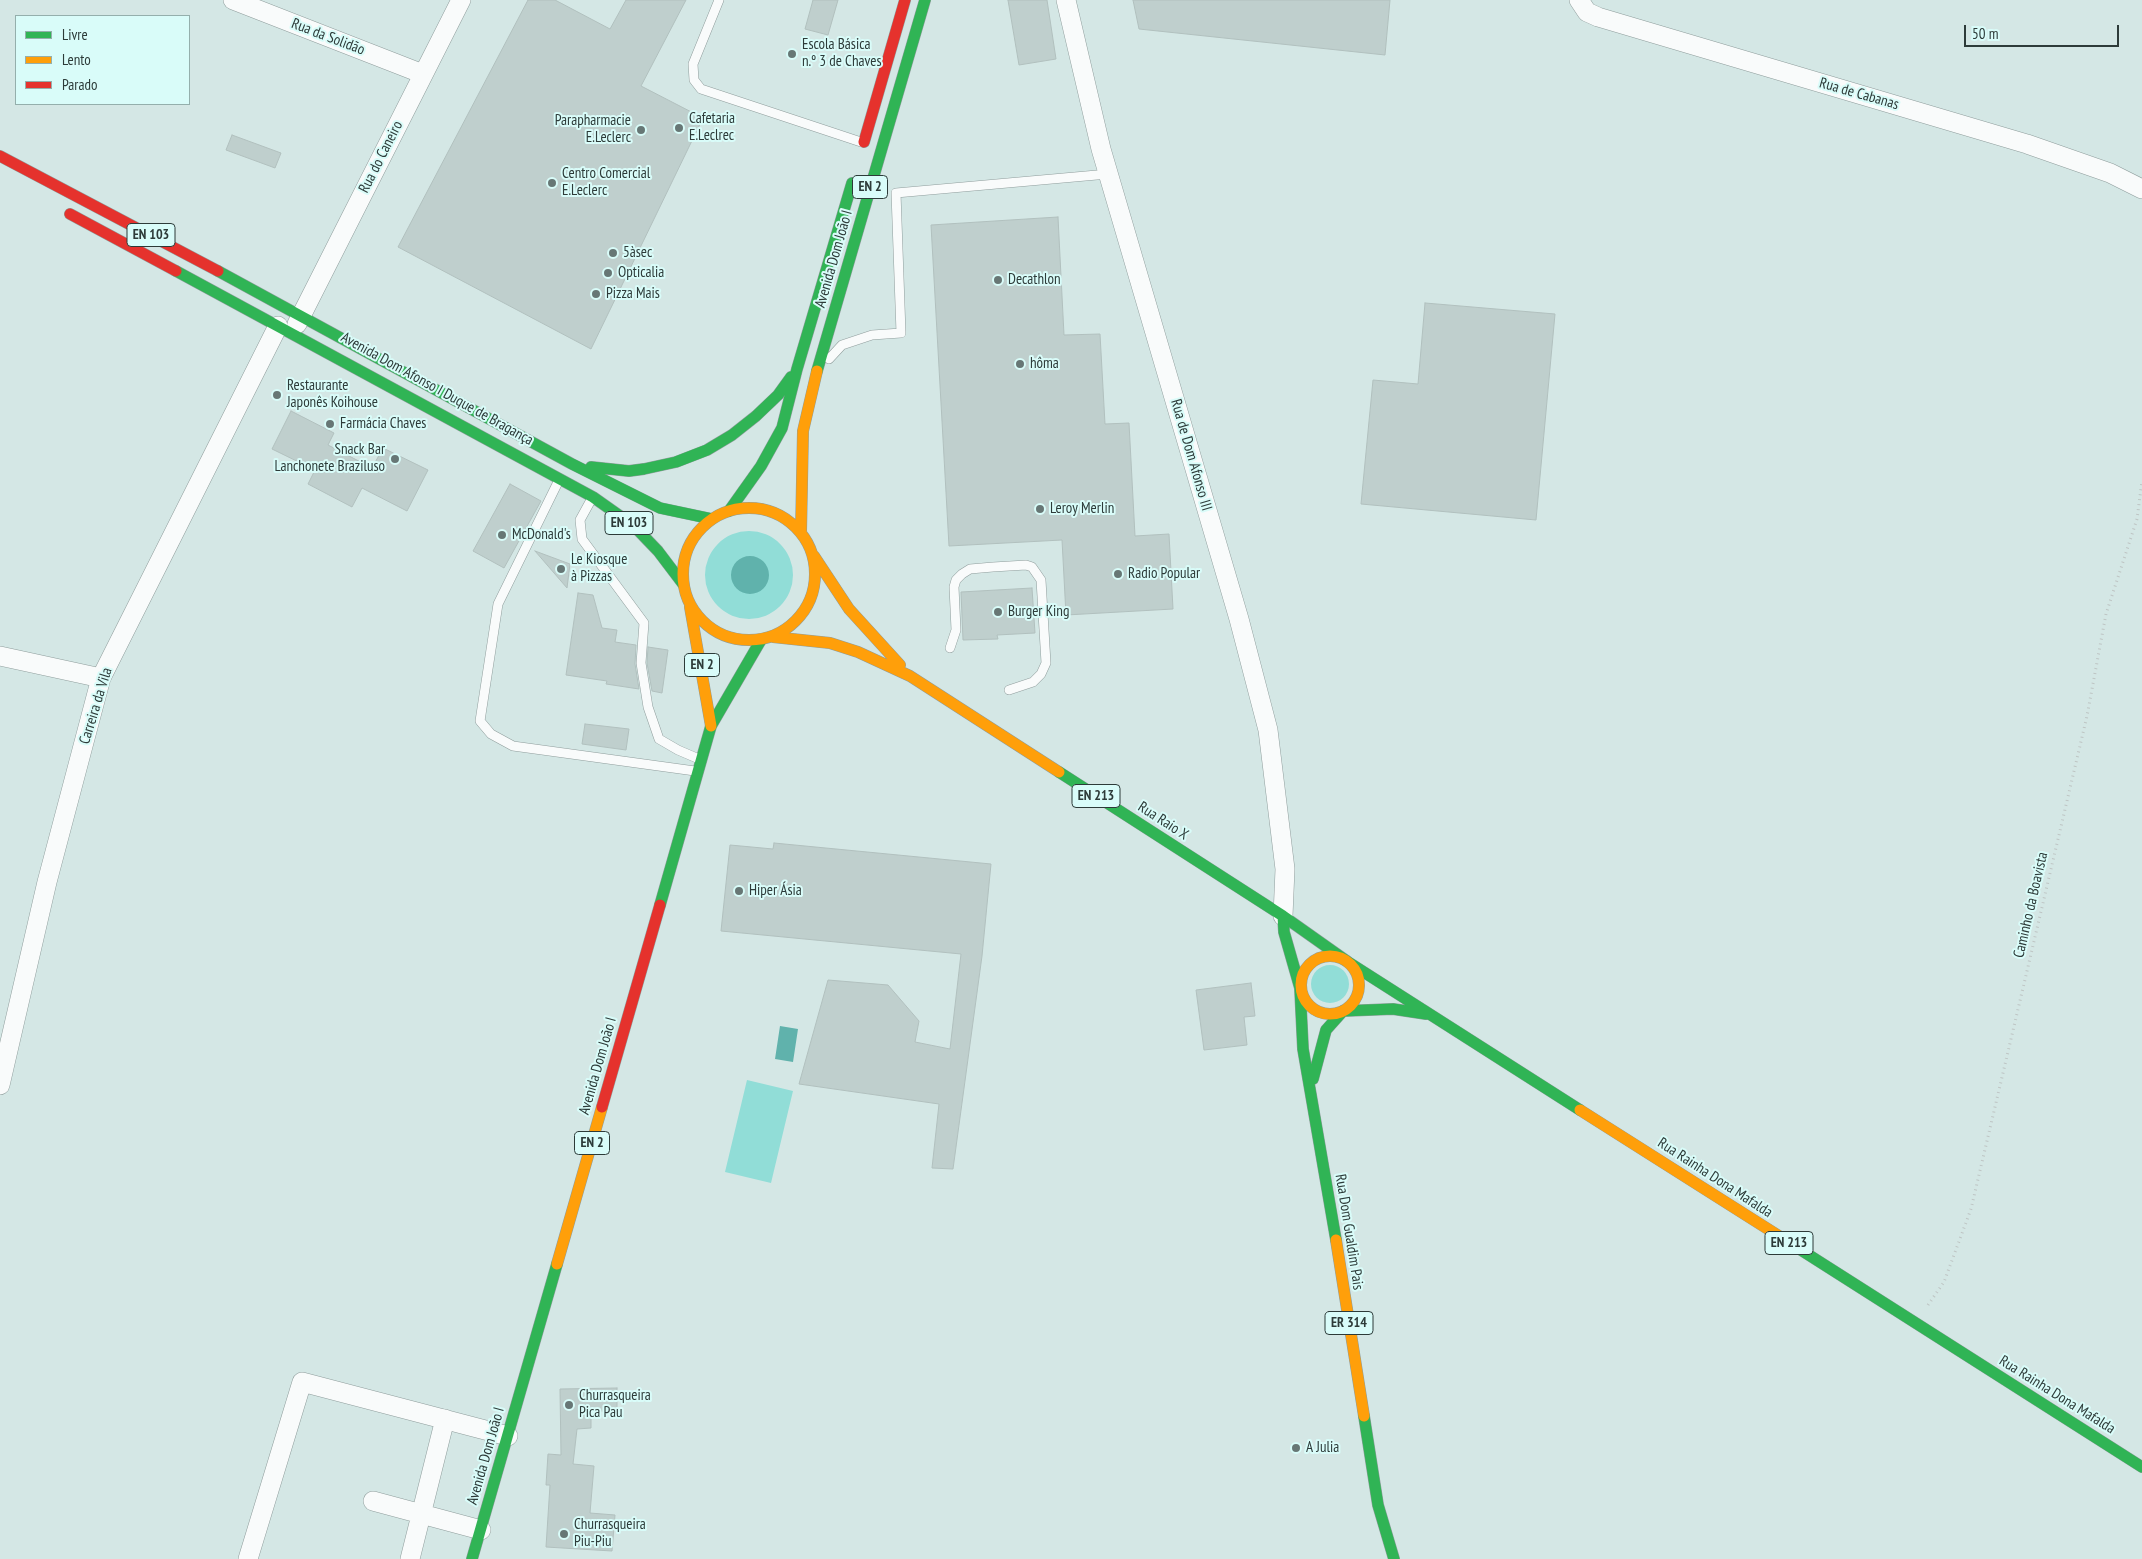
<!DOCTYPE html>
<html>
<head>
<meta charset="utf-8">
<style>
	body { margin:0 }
	#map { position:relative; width:2142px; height:1559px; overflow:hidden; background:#d4e7e5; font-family:"PT Sans Narrow",sans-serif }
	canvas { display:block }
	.legend { position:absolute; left:15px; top:15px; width:175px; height:90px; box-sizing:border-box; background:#d9fcf9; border:1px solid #94afac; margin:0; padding:6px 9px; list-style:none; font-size:15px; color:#2d3b39 }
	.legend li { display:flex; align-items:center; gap:10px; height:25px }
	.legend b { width:25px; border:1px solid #94afac }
	.scale { position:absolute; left:1964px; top:25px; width:155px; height:22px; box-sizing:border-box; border:2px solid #2d3b39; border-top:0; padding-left:6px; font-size:15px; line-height:18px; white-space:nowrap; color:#2d3b39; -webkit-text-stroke:4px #d9fcf9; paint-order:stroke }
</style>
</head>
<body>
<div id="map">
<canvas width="2142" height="1559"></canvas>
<ul class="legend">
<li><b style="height:6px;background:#30b455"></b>Livre</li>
<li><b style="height:6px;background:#ff9f0a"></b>Lento</li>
<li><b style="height:6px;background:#e5322d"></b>Parado</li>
</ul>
<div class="scale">50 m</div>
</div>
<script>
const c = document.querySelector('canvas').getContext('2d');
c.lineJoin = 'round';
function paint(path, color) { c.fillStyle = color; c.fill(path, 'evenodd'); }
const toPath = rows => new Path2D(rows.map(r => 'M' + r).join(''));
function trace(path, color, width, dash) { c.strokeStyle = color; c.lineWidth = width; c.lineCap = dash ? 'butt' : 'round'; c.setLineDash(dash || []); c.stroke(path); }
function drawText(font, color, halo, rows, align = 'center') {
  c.font = font + ' "PT Sans Narrow",sans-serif'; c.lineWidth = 4; c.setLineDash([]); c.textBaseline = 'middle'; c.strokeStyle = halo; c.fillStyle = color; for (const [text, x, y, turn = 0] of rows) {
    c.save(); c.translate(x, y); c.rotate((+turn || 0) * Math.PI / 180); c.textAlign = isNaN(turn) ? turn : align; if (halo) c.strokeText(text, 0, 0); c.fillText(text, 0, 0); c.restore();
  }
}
paint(toPath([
	'705 575a44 44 0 1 1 88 0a44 44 0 1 1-88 0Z',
	'1311 984a19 19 0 1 1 38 0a19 19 0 1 1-38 0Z',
	[747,1080,793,1091,771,1183,725,1172]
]), '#91ddd7');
paint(toPath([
	'731 575a19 19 0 1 1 38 0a19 19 0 1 1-38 0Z',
	[780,1026,798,1029,793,1062,775,1059]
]), '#60b2ac');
const building = toPath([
	[528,0,555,0,610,29,626,0,686,0,641,86,703,118,591,349,398,247,528,0],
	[813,0,838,0,828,35,805,29,813,0],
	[1008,0,1047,0,1056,59,1019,65,1008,0],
	[1133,0,1390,0,1385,55,1139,29,1133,0],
	[232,135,281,153,275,168,226,150,232,135],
	[1058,217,1064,335,1100,334,1105,424,1129,423,1135,536,1169,534,1173,609,1066,615,1062,540,949,546,931,225,1058,217],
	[1425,303,1555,314,1536,520,1361,504,1373,380,1418,384,1425,303],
	[291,411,334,433,328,445,372,468,383,448,428,470,407,511,362,488,352,507,308,484,315,470,272,449,291,411],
	[510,484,541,501,504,568,473,551,510,484],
	[535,551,570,564,567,588,535,551],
	[1032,588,1035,633,997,635,998,639,963,640,961,592,1032,588],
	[578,593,593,595,602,628,617,630,615,642,636,645,635,664,639,689,606,684,607,681,566,675,578,593],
	[648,647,668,650,662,693,652,691,647,663,648,647],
	[585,724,629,729,626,750,582,744,585,724],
	[774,843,991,864,982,956,953,1169,932,1168,939,1104,799,1084,828,980,888,985,919,1021,915,1042,950,1049,961,954,721,931,730,845,773,849,774,843],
	[1251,983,1255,1016,1244,1017,1247,1045,1204,1050,1196,990,1251,983],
	[617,1388,617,1411,591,1411,591,1428,577,1429,573,1464,594,1466,590,1513,615,1515,612,1551,546,1547,550,1485,546,1485,548,1454,561,1455,560,1389,617,1388]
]);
paint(building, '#bfcfcd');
trace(building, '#b1c0be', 1);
const lane = toPath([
	[719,0,693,64,694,80,701,89,861,142],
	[829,359,842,345,872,335,901,333,896,193,1108,174],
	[559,480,498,604,480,721,491,734,513,746,695,771],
	[591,500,580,520,582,539,644,623,641,663,648,707,659,739,678,750,699,759],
	[950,648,956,630,954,587,956,580,962,574,970,569,993,567,1026,565,1032,567,1041,580,1046,663,1041,674,1033,682,1009,690]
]);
const street = toPath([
	[233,0,423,74],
	[1066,0,1101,149,1239,619,1268,730,1285,869,1283,916],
	[1579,0,1587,12,1598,17,2027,144,2110,173,2142,189],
	[297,324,461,0],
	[0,656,101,678],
	[0,1085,47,882,101,678,278,326],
	[373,1501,481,1530],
	[248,1559,302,1382,508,1436],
	[410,1559,445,1419]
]);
const fast = toPath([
	[176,271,593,497,634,526,658,551,683,584],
	[218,271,572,464,660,508,712,519],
	[817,371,925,0],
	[591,467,629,471,644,469,676,462,707,450,732,435,756,416,778,395,791,377],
	[729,511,761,466,782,428,797,369,852,183],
	[1059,772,1283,916,1348,962,1580,1110],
	[660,905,711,726,761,640],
	[1283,916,1284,932,1300,988,1303,1049,1336,1240],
	[1313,1079,1326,1030,1343,1011,1393,1009,1426,1014],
	[1790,1243,2142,1467],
	[1364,1416,1378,1505,1394,1559],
	[472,1559,557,1264]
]);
const slow = toPath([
	'683 574a66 66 0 1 1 132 0a66 66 0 1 1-132 0Z',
	[801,532,803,431,817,371],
	[814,556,849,609,900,665],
	[690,607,711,726],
	[773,637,830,643,858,652,910,676,1059,772],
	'1301 985a29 29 0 1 1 58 0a29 29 0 1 1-58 0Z',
	[1580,1110,1790,1243],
	[1336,1240,1364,1416],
	[557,1264,602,1107]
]);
const jam = toPath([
	[864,142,905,0],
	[0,156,218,271],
	[70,214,176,271],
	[602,1107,660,905]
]);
trace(lane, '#8f9d9c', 10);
trace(street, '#8f9d9c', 20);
trace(fast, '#8f9d9c', 12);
trace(slow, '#8f9d9c', 12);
trace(jam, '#8f9d9c', 12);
trace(toPath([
	[1928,1305,1944,1282,1971,1209,2087,716,2106,614,2137,519,2142,481]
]), '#bec5c4', 3, [1, 4]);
trace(lane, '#f9fbfb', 9);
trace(street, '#f9fbfb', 19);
trace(fast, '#30b455', 11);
trace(slow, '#ff9f0a', 11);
trace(jam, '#e5322d', 11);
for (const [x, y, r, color] of [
	[792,54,5,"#677775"],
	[679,128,5,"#677775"],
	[641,130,5,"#677775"],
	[552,183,5,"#677775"],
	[613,253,5,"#677775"],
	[608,273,5,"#677775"],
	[998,280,5,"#677775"],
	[596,294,5,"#677775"],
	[1020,364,5,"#677775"],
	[277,395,5,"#677775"],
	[330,424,5,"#677775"],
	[395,459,5,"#677775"],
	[1040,509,5,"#677775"],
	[502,535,5,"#677775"],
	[561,569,5,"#677775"],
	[1118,574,5,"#677775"],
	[998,612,5,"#677775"],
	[739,891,5,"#677775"],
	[569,1405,5,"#677775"],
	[1296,1448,5,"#677775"],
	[564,1534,5,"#677775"]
]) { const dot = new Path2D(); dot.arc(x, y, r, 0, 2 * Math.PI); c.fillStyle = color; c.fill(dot); trace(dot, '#d9fcf9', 2); }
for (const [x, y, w] of [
	[870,187,35],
	[151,235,48],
	[629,523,48],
	[702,665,35],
	[1096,796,48],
	[592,1143,35],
	[1789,1243,48],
	[1349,1323,48]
]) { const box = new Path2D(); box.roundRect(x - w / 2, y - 11.5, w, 23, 4); c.fillStyle = '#d9fcf9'; c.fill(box); trace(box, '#2d3b39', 1); }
drawText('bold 14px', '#2d3b39', null, [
	["EN 2",870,187],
	["EN 103",151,235],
	["EN 103",629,523],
	["EN 2",702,665],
	["EN 213",1096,796],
	["EN 2",592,1143],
	["EN 213",1789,1243],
	["ER 314",1349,1323]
]);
drawText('15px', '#2d3b39', '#d9fcf9', [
	["Rua da Solidão",328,37,21],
	["Rua de Cabanas",1859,94,16],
	["Rua do Caneiro",381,157,-63],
	["Avenida Dom João I",834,259,-74],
	["Avenida Dom Afonso I Duque de Bragança",437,389,29],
	["Rua de Dom Afonso III",1191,455,74],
	["Carreira da Vila",96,706,-73],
	["Rua Raio X",1163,821,33],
	["Caminho da Boavista",2031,905,-77],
	["Avenida Dom João I",598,1066,-74],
	["Rua Rainha Dona Mafalda",1715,1178,33],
	["Rua Dom Gualdim Pais",1349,1232,81],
	["Rua Rainha Dona Mafalda",2057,1395,32],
	["Avenida Dom João I",486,1456,-74]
]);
drawText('15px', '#2d3b39', '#d9fcf9', [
	["Escola Básica",802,45],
	["n.º 3 de Chaves",802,62],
	["Cafetaria",689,119],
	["E.Leclrec",689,136],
	["Parapharmacie",631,121,"right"],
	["E.Leclerc",631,138,"right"],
	["Centro Comercial",562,174],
	["E.Leclerc",562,191],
	["5àsec",623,253],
	["Opticalia",618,273],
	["Decathlon",1008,280],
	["Pizza Mais",606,294],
	["hôma",1030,364],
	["Restaurante",287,386],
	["Japonês Koihouse",287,403],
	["Farmácia Chaves",340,424],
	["Snack Bar",385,450,"right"],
	["Lanchonete Braziluso",385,467,"right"],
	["Leroy Merlin",1050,509],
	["McDonald's",512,535],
	["Le Kiosque",571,560],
	["à Pizzas",571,577],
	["Radio Popular",1128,574],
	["Burger King",1008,612],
	["Hiper Ásia",749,891],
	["Churrasqueira",579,1396],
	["Pica Pau",579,1413],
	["A Julia",1306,1448],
	["Churrasqueira",574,1525],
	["Piu-Piu",574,1542]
], 'left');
</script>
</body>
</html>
